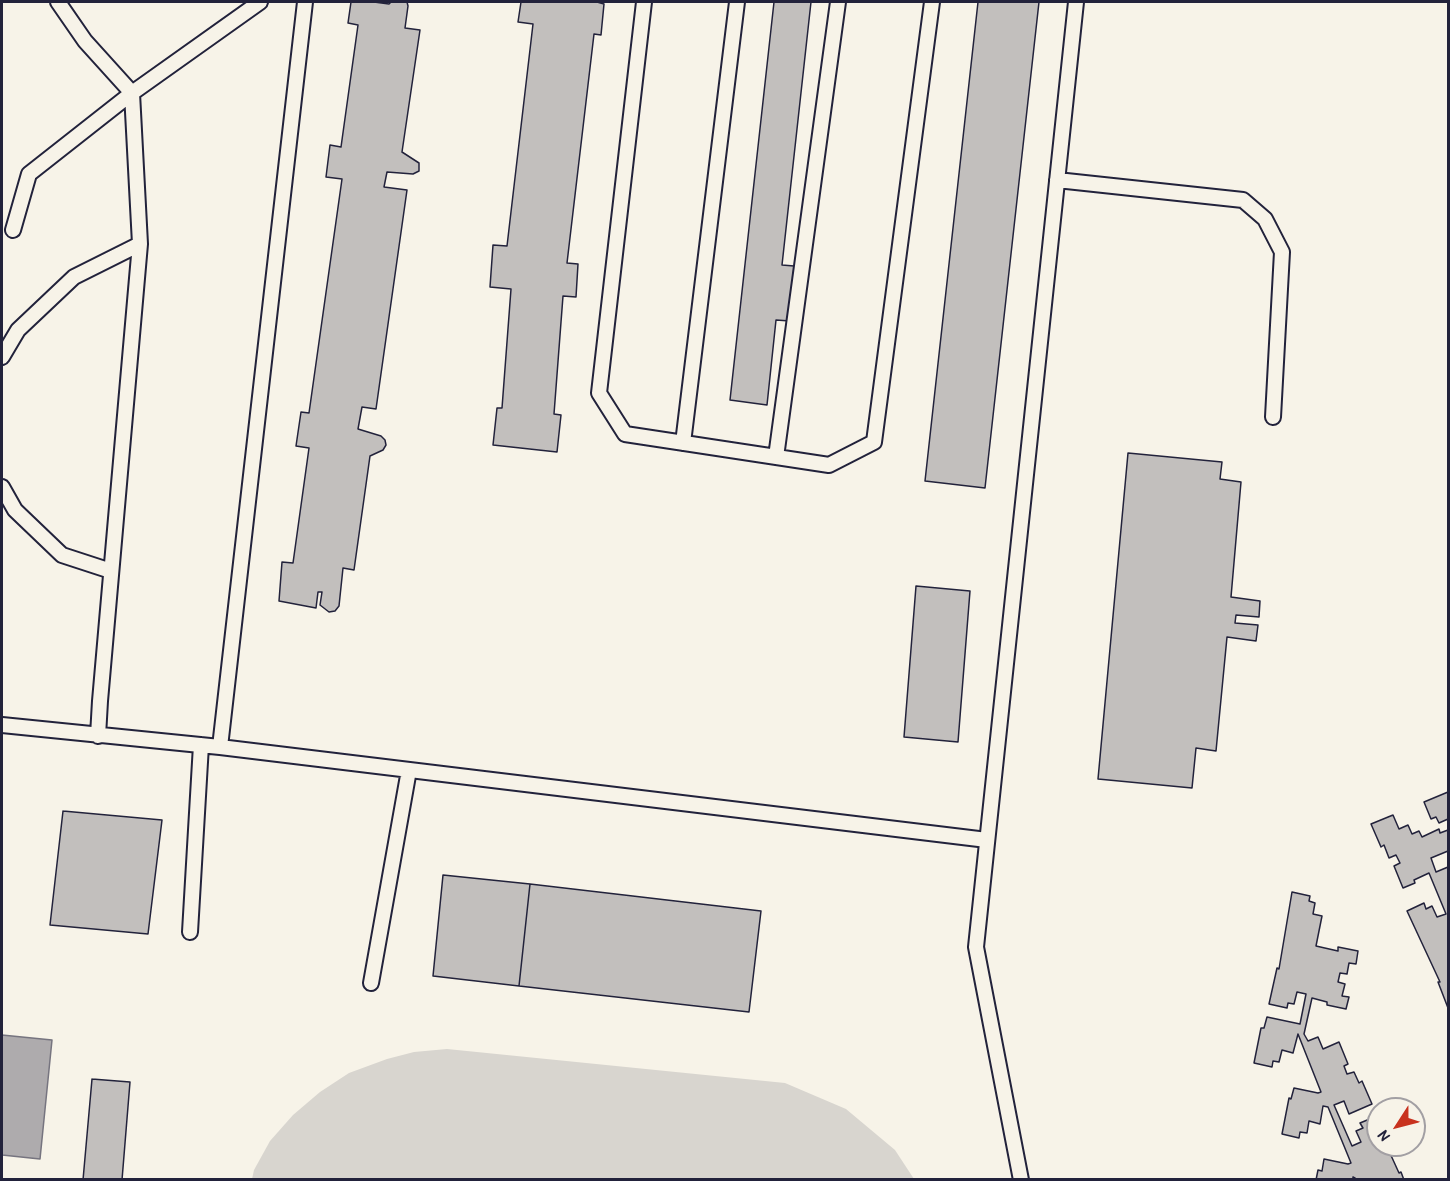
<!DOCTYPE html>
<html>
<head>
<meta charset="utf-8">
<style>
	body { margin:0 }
	#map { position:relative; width:1450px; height:1181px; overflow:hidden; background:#f7f3e8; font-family:"Patrick Hand",sans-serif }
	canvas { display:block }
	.frame { position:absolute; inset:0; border:3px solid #22223b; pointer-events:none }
	.north { position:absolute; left:1366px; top:1097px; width:60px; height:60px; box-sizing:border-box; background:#f7f3e8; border:2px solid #a29fa3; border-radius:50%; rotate:234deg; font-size:16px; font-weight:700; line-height:24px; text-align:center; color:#22223b }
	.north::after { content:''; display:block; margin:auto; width:21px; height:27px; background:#c8321e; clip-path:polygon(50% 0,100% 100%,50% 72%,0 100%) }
</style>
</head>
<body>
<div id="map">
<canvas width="1450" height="1181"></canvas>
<div class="frame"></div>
<div class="north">N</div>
</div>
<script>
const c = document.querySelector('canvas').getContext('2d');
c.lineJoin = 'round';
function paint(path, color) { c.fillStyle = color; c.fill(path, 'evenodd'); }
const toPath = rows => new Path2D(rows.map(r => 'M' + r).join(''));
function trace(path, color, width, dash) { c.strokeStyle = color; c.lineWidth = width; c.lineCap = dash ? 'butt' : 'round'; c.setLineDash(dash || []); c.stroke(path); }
paint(toPath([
	[447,1049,785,1083,846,1109,895,1150,914,1179,252,1179,254,1170,270,1141,293,1115,320,1092,349,1073,387,1059,414,1052]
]), '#d8d5cf');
const water = toPath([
	[2,1035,52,1040,40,1159,2,1155,2,1035]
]);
paint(water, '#aeabad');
trace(water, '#76747f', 1.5);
const building = toPath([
	[351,2,374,2,389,4,391,2,407,2,408,6,405,28,420,30,402,152,419,163,419,171,413,174,387,172,384,187,407,190,376,409,362,407,358,429,381,436,385,440,386,445,383,450,370,456,354,570,343,568,339,606,335,611,329,612,320,605,322,592,318,592,316,608,279,601,282,562,293,563,309,448,296,446,301,412,309,413,342,179,326,177,330,145,341,147,358,25,348,23,351,2],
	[521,2,597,2,604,4,601,35,594,34,567,263,578,264,576,297,563,296,554,414,561,415,557,452,493,445,497,408,502,408,511,289,490,287,493,245,507,246,533,24,518,22,521,2],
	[774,2,811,2,782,265,794,266,790,321,776,320,767,405,730,400,774,2],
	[978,2,1039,2,985,488,925,481,978,2],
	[1128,453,1222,462,1220,479,1241,482,1231,597,1260,601,1259,617,1236,615,1235,623,1258,625,1256,641,1227,637,1216,751,1196,748,1192,788,1098,779,1128,453],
	[916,586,970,591,958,742,904,737,916,586],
	[1448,792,1448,819,1439,823,1436,817,1431,819,1424,802,1448,792],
	[63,811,162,820,148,934,50,925,63,811],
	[1393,815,1399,829,1408,825,1412,834,1419,831,1422,837,1439,829,1440,833,1448,830,1448,851,1431,858,1436,872,1448,867,1448,1008,1438,982,1440,982,1407,911,1424,903,1426,909,1432,906,1437,917,1446,914,1429,873,1414,880,1415,883,1403,888,1394,866,1400,863,1396,855,1389,858,1384,845,1381,847,1371,824,1393,815],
	[443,875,530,884,519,986,433,976,443,875],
	[530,884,761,911,749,1012,519,986,530,884],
	[1292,892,1310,896,1309,901,1315,903,1313,914,1322,916,1316,946,1338,951,1338,947,1358,951,1356,964,1349,963,1347,974,1340,973,1338,982,1345,984,1342,996,1349,997,1346,1009,1327,1005,1327,1002,1312,998,1304,1034,1308,1041,1318,1037,1323,1049,1339,1042,1348,1064,1344,1066,1347,1074,1354,1072,1359,1083,1362,1081,1372,1104,1349,1114,1344,1101,1334,1105,1352,1146,1361,1142,1356,1131,1363,1128,1360,1123,1377,1116,1378,1145,1389,1145,1391,1150,1389,1151,1399,1173,1401,1172,1404,1180,1358,1180,1353,1177,1353,1180,1316,1180,1318,1170,1322,1171,1324,1159,1348,1164,1351,1163,1328,1107,1323,1106,1320,1124,1309,1121,1307,1133,1300,1132,1299,1138,1282,1134,1289,1098,1291,1099,1294,1088,1318,1093,1321,1092,1298,1034,1293,1053,1282,1050,1279,1062,1273,1061,1272,1067,1254,1063,1261,1028,1264,1028,1267,1017,1300,1024,1306,994,1297,992,1294,1004,1288,1003,1287,1008,1269,1004,1277,968,1279,969,1292,892],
	[92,1079,130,1082,122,1180,83,1180,92,1079]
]);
paint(building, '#c2bfbd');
trace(building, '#22223b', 1.5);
const service = toPath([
	[58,2,85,41,132,93,140,244,100,701,98,736],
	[644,2,599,393,625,434,829,465,874,442,932,2],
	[1057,180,1243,200,1265,219,1282,252,1273,417],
	[13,230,29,174,132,93,260,2],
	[2,357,18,330,74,277,140,244],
	[683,443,737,2],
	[776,457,838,2],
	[2,487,15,510,62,555,111,571],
	[2,725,220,747,987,840],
	[220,747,305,2],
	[190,932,201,745],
	[371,983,409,770],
	[1021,1180,976,947,1076,2]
]);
trace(service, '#22223b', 18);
trace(service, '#f7f3e8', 14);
</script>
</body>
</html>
